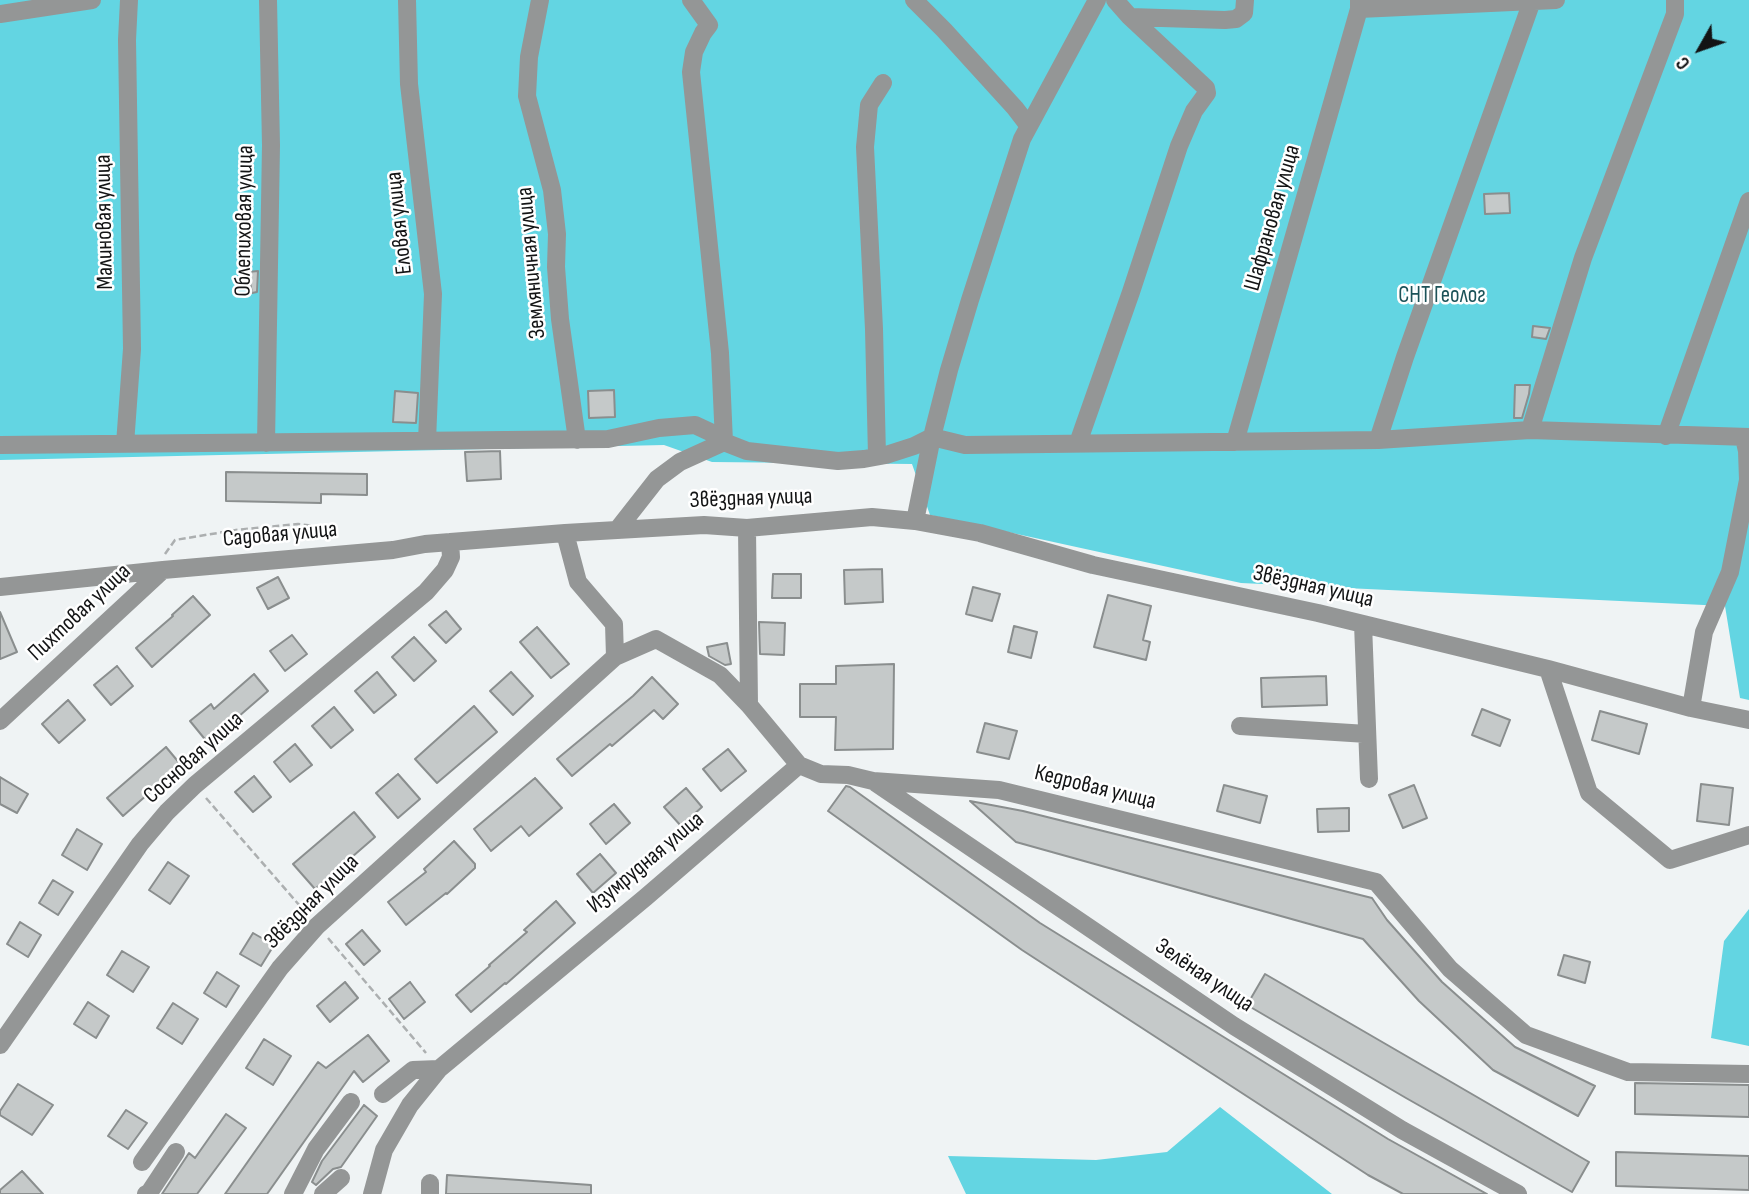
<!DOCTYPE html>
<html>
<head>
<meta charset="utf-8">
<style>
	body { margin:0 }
	#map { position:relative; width:1749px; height:1194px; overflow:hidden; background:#eff3f4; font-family:"Sofia Sans Condensed",sans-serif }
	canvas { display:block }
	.north { position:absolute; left:1665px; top:14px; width:70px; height:70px; -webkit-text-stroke:5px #fff; paint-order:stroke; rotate:230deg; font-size:19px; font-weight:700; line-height:28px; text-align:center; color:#131415 }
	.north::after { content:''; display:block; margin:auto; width:24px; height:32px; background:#131415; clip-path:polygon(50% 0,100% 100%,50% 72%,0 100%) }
</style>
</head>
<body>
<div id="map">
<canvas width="1749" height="1194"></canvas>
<div class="north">С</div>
</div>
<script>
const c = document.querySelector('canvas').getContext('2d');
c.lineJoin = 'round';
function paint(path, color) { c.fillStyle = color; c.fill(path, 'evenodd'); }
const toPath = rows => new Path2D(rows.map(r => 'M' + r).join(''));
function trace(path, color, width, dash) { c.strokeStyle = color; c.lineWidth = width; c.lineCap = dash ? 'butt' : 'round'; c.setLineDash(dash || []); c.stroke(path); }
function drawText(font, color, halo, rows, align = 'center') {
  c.font = font + ' "Sofia Sans Condensed",sans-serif'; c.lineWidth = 5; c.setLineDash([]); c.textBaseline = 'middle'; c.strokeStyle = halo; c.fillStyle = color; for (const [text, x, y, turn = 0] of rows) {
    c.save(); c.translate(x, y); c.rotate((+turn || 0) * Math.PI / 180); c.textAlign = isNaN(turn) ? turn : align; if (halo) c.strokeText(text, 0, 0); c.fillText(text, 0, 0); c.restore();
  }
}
paint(toPath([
	[0,0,1749,0,1749,700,1740,698,1725,606,1241,583,930,515,912,464,712,462,664,445,0,460],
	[1749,909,1749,1046,1711,1038,1724,941],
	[1220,1107,1332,1194,966,1194,948,1156,1096,1160,1167,1152]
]), '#63d5e2');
const building = toPath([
	[1509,193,1510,213,1485,214,1484,194,1509,193],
	[258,271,257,292,252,293,248,272,258,271],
	[1533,326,1550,328,1546,339,1532,337,1533,326],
	[1515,385,1530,385,1529,394,1522,418,1514,418,1515,385],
	[614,390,615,417,589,418,588,391,614,390],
	[395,391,418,393,416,423,393,422,395,391],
	[500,451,501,479,467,481,465,452,500,451],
	[226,472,367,474,367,495,321,494,321,503,226,501,226,472],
	[882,569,883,602,845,604,844,570,882,569],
	[773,574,801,574,801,598,772,598,773,574],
	[278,577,289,598,268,609,257,588,278,577],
	[973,587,1000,594,992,621,966,614,973,587],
	[1108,595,1151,606,1143,640,1150,642,1146,660,1094,647,1108,595],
	[193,596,210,615,152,667,136,648,173,616,172,615,193,596],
	[446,611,461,629,446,643,429,625,446,611],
	[0,612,17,652,0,659,0,612],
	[759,622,785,623,784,655,760,654,759,622],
	[1014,626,1037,632,1031,658,1008,652,1014,626],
	[537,627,569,664,551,678,520,642,537,627],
	[292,635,307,654,285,671,270,651,292,635],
	[414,637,436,661,414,681,392,657,414,637],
	[727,643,731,664,725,665,709,656,707,647,727,643],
	[894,664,893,749,835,750,836,717,800,717,800,684,836,684,836,666,894,664],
	[117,666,133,686,111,705,94,685,117,666],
	[377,672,396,695,374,713,355,691,377,672],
	[511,672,533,696,513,715,490,691,511,672],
	[254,674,268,691,208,743,190,721,211,704,214,709,254,674],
	[1326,676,1327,705,1262,707,1261,678,1326,676],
	[652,677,678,704,663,719,654,710,612,746,610,744,572,776,557,759,633,696,652,677],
	[68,700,85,720,59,743,42,724,68,700],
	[474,706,497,732,437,783,415,759,474,706],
	[334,707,353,730,331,748,312,726,334,707],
	[1482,709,1510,720,1500,746,1472,735,1482,709],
	[1600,711,1647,724,1639,754,1592,740,1600,711],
	[985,723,1017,731,1009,759,977,752,985,723],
	[295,744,312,765,290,782,274,762,295,744],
	[166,747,181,765,123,816,107,798,166,747],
	[728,749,746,771,721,791,703,769,728,749],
	[398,774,420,799,398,818,376,793,398,774],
	[254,776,271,797,253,812,235,792,254,776],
	[0,777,28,794,17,813,0,804,0,777],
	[535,778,562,808,529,836,521,826,491,851,474,829,535,778],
	[1701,784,1733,788,1729,825,1697,821,1701,784],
	[1224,785,1267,796,1260,823,1217,811,1224,785],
	[1414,785,1427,818,1403,828,1389,795,1414,785],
	[846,786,850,787,1040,923,1388,1139,1487,1194,1403,1194,1368,1175,1022,950,828,811,846,786],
	[686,788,702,807,681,826,664,807,686,788],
	[970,801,1023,811,1372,898,1387,920,1442,982,1515,1047,1595,1086,1578,1116,1493,1070,1419,1001,1363,939,1016,842,970,801],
	[614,804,630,823,606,844,590,824,614,804],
	[1349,808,1349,831,1318,832,1317,809,1349,808],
	[354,812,375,837,315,889,293,864,354,812],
	[77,829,102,844,87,870,62,855,77,829],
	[454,841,475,864,475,868,447,894,446,893,406,925,388,902,426,872,424,869,454,841],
	[600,854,616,873,593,893,577,874,600,854],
	[168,862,189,876,170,904,149,890,168,862],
	[53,880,73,892,58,915,39,903,53,880],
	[556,901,575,923,506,984,505,983,471,1012,456,995,490,966,489,965,527,932,524,930,556,901],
	[20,922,41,935,28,957,7,944,20,922],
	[362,930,380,951,364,965,346,944,362,930],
	[253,933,274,945,261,966,240,954,253,933],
	[122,951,149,967,133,992,107,975,122,951],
	[1564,955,1590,962,1585,983,1558,975,1564,955],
	[217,972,239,986,226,1007,204,993,217,972],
	[1265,974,1589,1162,1572,1192,1406,1098,1247,1005,1265,974],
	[345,982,358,998,330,1022,317,1006,345,982],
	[410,982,425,1002,404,1019,389,999,410,982],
	[88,1002,109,1016,96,1038,74,1024,88,1002],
	[173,1003,198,1019,182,1044,157,1028,173,1003],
	[368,1035,389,1061,363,1082,354,1071,267,1194,225,1194,318,1062,326,1068,368,1035],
	[264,1039,291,1056,273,1085,246,1068,264,1039],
	[1635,1083,1749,1085,1749,1117,1635,1114,1635,1083],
	[18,1084,53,1105,32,1135,0,1115,0,1111,18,1084],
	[364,1105,377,1116,341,1167,333,1169,316,1185,312,1182,322,1161,364,1105],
	[126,1110,147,1123,128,1149,108,1136,126,1110],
	[226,1114,246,1128,197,1194,162,1194,189,1153,195,1158,226,1114],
	[1616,1152,1749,1156,1749,1190,1616,1186,1616,1152],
	[22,1171,43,1194,0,1194,0,1190,22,1171],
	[447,1175,591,1185,591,1194,446,1194,447,1175]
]);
paint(building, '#c5c9c9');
trace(building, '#8a8e8e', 2);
trace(toPath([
	[165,554,175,540,236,530,298,524,324,527,332,538],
	[206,798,307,914],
	[328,938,426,1053]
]), '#acafb0', 2.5, [7, 3.5]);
trace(toPath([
	[407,0,409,84,433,294,427,441],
	[540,0,529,57,527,96,552,190,557,234,556,267,560,319,577,440],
	[914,0,944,30,1015,108,1028,125],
	[1115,0,1130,17,1225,20,1236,19,1244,13,1245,0],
	[1359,9,1556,0],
	[0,14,92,0],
	[1530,430,1583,258,1675,14,1675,0],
	[1666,436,1749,201],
	[1378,440,1405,357,1532,1],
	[1235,442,1359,9,1359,0],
	[266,443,271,145,268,0],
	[1078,443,1131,292,1179,146,1194,111,1207,93,1206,88,1130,17],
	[125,444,132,349,127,40,129,0],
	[0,445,608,439,659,428,695,425,710,432,724,442,747,451,838,461,864,459,886,455,914,446,932,437,965,445,1378,440,1530,430,1749,437],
	[877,456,874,329,865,147,869,105,883,83],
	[915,521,932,437,949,370,970,300,1022,139,1097,0],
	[747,528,749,705,799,765,821,774,848,775,873,781,999,790,1376,882,1450,969,1526,1035,1628,1072,1749,1074],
	[617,530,657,479,680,462,724,442,720,353,691,72,694,52,703,33,709,25,691,0],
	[0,587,163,570,393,550,425,544,565,533],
	[1363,624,1369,779],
	[615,657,656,639,720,675,749,705],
	[1548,669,1589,793,1670,860,1749,835],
	[1691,708,1704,632,1730,572,1748,480,1747,451,1744,438],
	[0,721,163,570],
	[1240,726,1367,734],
	[876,783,1234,1026,1402,1130,1518,1194],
	[0,1045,140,844,167,812,195,785,426,592,445,570,451,557,450,542],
	[383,1094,413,1070,439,1069],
	[142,1162,280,968,317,926,615,657,614,624,578,582,565,533,704,525,747,528,872,517,915,521,980,533,1093,565,1318,613,1548,669,1691,708,1749,720],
	[146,1194,149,1193,176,1152],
	[293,1194,316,1149,351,1102],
	[323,1194,341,1178],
	[372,1194,384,1150,410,1105,439,1069,646,897,799,765],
	[430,1194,430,1183]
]), '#949696', 18);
drawText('23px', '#131415', '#fff', [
	["Шафрановая улица",1273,218,-74],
	["Облепиховая улица",245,221,-89],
	["Малиновая улица",105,222,-91],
	["Еловая улица",400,223,-96],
	["Земляничная улица",532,263,-95],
	["Звёздная улица",751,499,-2],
	["Садовая улица",280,535,-5],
	["Звёздная улица",1313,587,13],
	["Пихтовая улица",80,613,-43],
	["Сосновая улица",194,758,-42],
	["Кедровая улица",1095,788,14],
	["Изумрудная улица",646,863,-40],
	["Звёздная улица",312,902,-45],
	["Зелёная улица",1204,976,34]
]);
drawText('23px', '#1b5258', '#fff', [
	["СНТ Геолог",1442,296]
]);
</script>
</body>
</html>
